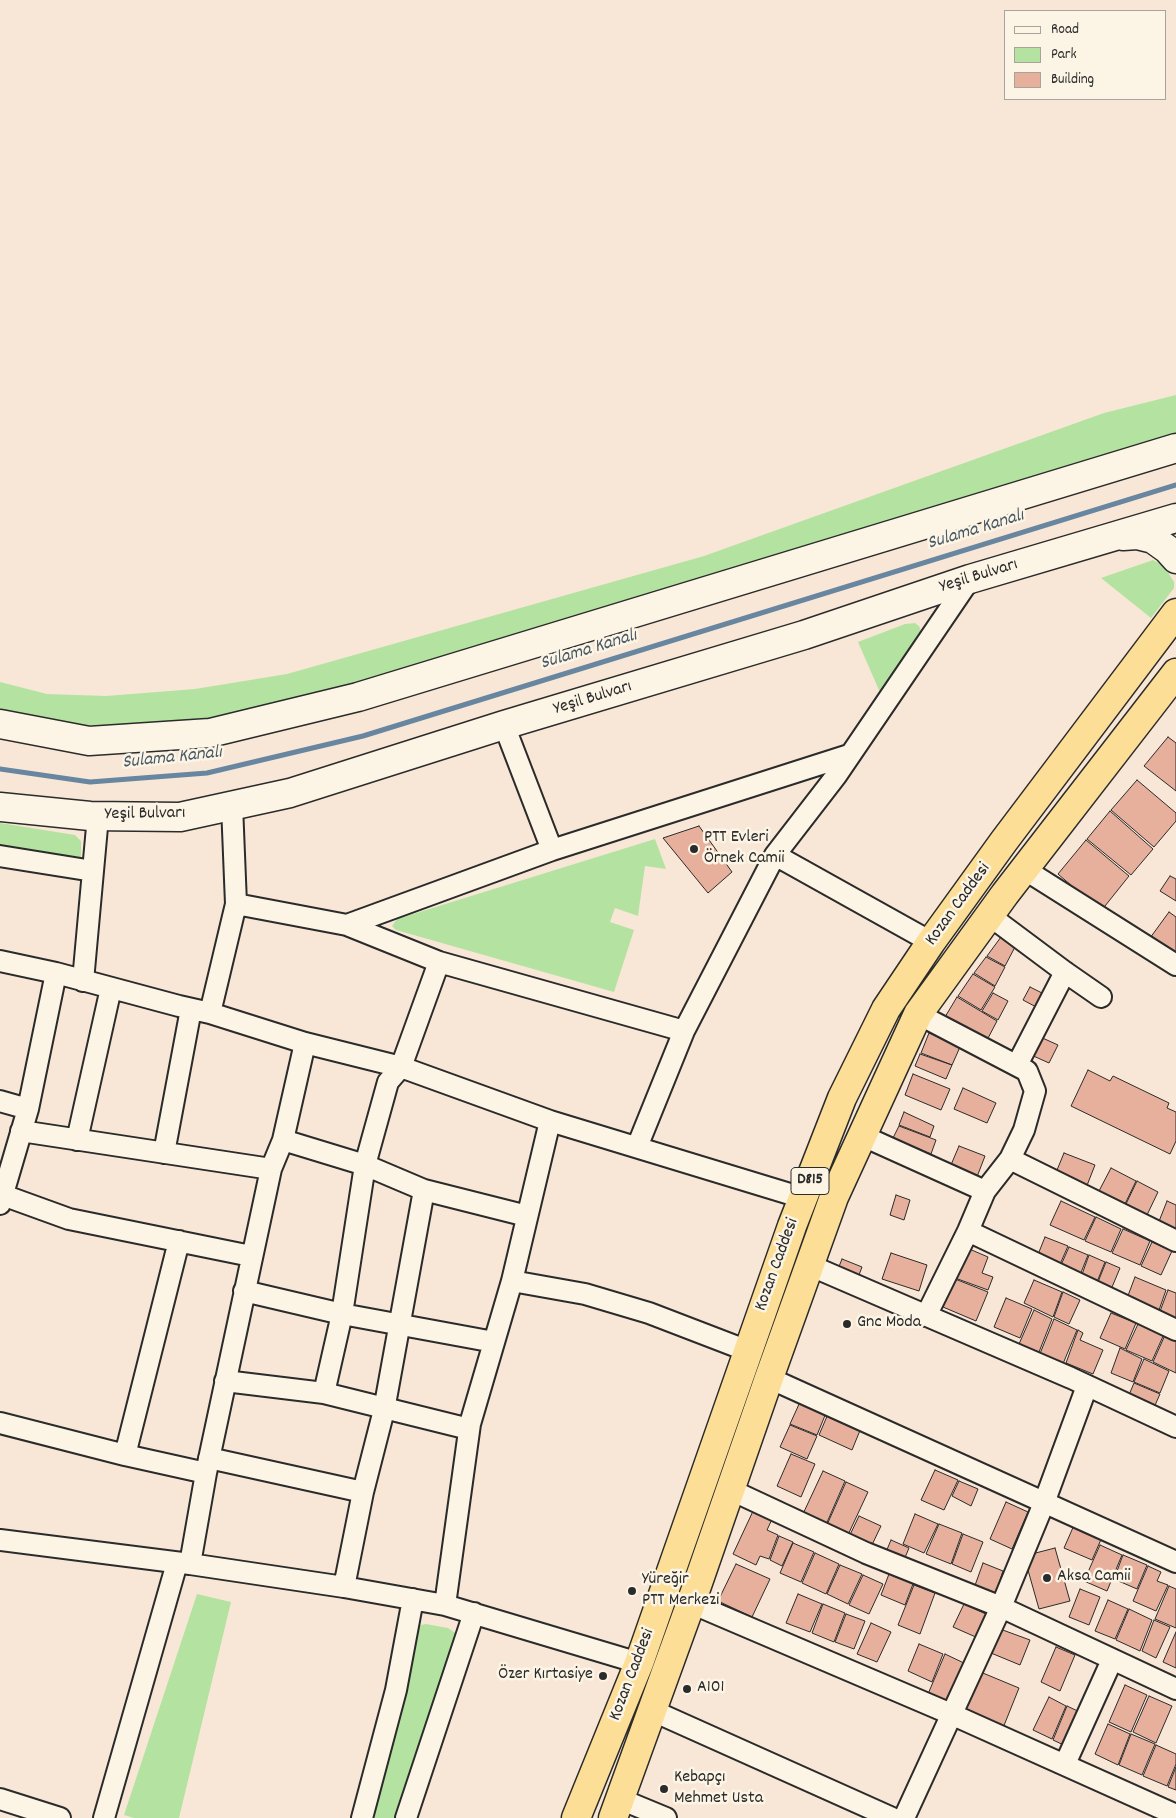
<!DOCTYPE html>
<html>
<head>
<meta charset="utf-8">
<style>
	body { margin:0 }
	#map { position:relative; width:1176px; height:1818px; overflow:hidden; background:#f8e7d6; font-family:Dekko,sans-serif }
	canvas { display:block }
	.legend { position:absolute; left:1004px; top:10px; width:162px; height:90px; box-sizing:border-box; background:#fcf5e5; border:1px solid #a8a49b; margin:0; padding:6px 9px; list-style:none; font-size:15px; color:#2b2b2b }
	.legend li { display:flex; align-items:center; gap:10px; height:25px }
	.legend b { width:25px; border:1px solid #a8a49b }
</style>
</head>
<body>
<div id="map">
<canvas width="1176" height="1818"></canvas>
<ul class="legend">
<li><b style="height:6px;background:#fcf5e5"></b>Road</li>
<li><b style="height:14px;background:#b4e3a1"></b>Park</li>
<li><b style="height:14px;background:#e7b09c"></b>Building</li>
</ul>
</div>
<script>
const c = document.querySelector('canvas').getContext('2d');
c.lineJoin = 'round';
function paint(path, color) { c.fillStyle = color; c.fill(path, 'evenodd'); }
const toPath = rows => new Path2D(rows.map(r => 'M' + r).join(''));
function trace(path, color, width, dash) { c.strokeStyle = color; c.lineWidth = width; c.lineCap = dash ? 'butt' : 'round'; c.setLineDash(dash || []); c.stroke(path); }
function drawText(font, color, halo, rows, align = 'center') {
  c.font = font + ' Dekko,sans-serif'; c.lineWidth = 5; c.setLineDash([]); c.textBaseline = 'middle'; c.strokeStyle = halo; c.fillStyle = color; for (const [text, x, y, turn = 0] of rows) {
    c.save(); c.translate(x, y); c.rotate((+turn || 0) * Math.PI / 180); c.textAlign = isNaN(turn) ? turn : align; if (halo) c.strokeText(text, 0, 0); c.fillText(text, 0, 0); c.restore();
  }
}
paint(toPath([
	[1176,395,1176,440,344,691,219,720,168,725,85,725,0,712,0,682,47,694,106,696,195,689,287,674,704,556,1104,413],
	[1153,560,1164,566,1174,582,1174,588,1151,618,1101,578],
	[915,623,919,626,921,631,921,637,882,697,858,642,905,624],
	[0,823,75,835,81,841,81,869,0,852],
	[655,839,666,869,645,866,638,916,615,908,610,922,634,930,614,992,396,930,392,926,397,919],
	[197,1594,231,1602,179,1818,134,1818,124,1815],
	[426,1624,448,1628,457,1634,459,1639,396,1818,369,1818,416,1626]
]), '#b4e3a1');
trace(toPath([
	[0,769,90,782,207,773,363,736,1176,485]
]), '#68869f', 5);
const building = toPath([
	[1168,737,1176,743,1176,791,1144,766,1168,737],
	[1137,780,1176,813,1176,821,1154,847,1111,810,1137,780],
	[1110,811,1153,849,1131,875,1087,839,1110,811],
	[699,826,732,872,708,893,663,838,699,826],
	[1086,840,1129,876,1101,911,1058,874,1086,840],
	[1170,876,1176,879,1176,901,1160,891,1170,876],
	[1169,912,1176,917,1176,955,1150,938,1169,912],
	[1001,937,1015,947,1005,966,987,956,1001,937],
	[986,957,1005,967,995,986,974,973,986,957],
	[973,974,995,987,981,1010,958,996,973,974],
	[1030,987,1048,996,1040,1009,1023,1000,1030,987],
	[993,993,1008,1001,998,1020,982,1011,993,993],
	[957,997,997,1021,986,1042,945,1017,957,997],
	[929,1033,960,1047,952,1065,921,1053,929,1033],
	[1038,1036,1058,1045,1049,1063,1029,1054,1038,1036],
	[920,1054,952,1065,946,1079,915,1066,920,1054],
	[1088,1070,1110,1081,1113,1076,1169,1103,1167,1108,1176,1112,1176,1141,1170,1154,1071,1106,1088,1070],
	[913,1074,950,1089,941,1110,905,1095,913,1074],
	[963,1088,996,1103,987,1123,954,1109,963,1088],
	[904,1112,934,1126,930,1137,899,1125,904,1112],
	[899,1126,936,1140,931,1154,893,1138,899,1126],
	[959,1146,985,1156,975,1182,948,1172,959,1146],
	[1064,1153,1095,1165,1086,1188,1055,1175,1064,1153],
	[1111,1168,1136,1181,1125,1204,1099,1191,1111,1168],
	[1137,1181,1158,1192,1147,1215,1126,1204,1137,1181],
	[896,1195,910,1200,904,1220,890,1215,896,1195],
	[1061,1201,1095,1217,1084,1240,1050,1225,1061,1201],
	[1167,1201,1176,1205,1176,1237,1156,1229,1167,1201],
	[1096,1217,1121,1229,1111,1252,1085,1241,1096,1217],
	[1123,1229,1150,1241,1140,1265,1112,1253,1123,1229],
	[1045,1237,1068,1246,1057,1271,1035,1262,1045,1237],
	[1152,1242,1172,1251,1161,1275,1141,1266,1152,1242],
	[1069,1247,1088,1255,1078,1280,1058,1272,1069,1247],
	[967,1248,988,1257,982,1273,993,1277,988,1290,955,1278,967,1248],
	[891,1253,927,1265,919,1291,882,1279,891,1253],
	[1089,1255,1105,1262,1095,1287,1080,1280,1089,1255],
	[842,1259,862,1267,856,1283,836,1274,842,1259],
	[1106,1262,1120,1268,1110,1292,1096,1287,1106,1262],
	[1135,1277,1166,1290,1158,1313,1126,1301,1135,1277],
	[955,1279,988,1292,976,1321,943,1307,955,1279],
	[1034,1280,1062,1292,1053,1317,1024,1303,1034,1280],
	[1168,1290,1176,1293,1176,1321,1159,1314,1168,1290],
	[1063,1292,1080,1300,1069,1324,1054,1317,1063,1292],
	[1006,1298,1032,1309,1020,1338,994,1327,1006,1298],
	[1034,1310,1052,1319,1039,1352,1019,1344,1034,1310],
	[1111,1313,1136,1323,1125,1349,1100,1338,1111,1313],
	[1054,1319,1077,1330,1060,1371,1037,1361,1054,1319],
	[1138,1324,1164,1334,1152,1361,1126,1350,1138,1324],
	[1078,1330,1083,1333,1080,1340,1103,1350,1093,1374,1066,1363,1078,1330],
	[1165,1335,1176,1339,1176,1373,1153,1362,1165,1335],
	[1120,1348,1142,1359,1133,1382,1111,1373,1120,1348],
	[1144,1359,1169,1371,1160,1393,1134,1382,1144,1359],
	[1134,1383,1160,1394,1152,1412,1126,1402,1134,1383],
	[800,1402,826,1413,817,1435,790,1424,800,1402],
	[828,1414,861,1428,852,1450,819,1435,828,1414],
	[790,1425,817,1436,807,1459,780,1447,790,1425],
	[791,1454,815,1464,801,1497,777,1486,791,1454],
	[935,1470,958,1480,944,1510,921,1500,935,1470],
	[823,1471,845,1481,825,1527,802,1516,823,1471],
	[959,1481,978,1489,971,1506,952,1496,959,1481],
	[846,1482,868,1492,847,1537,826,1527,846,1482],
	[1006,1502,1028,1512,1012,1549,990,1539,1006,1502],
	[754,1509,773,1517,767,1530,778,1535,769,1559,760,1556,756,1565,733,1554,754,1509],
	[915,1514,938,1524,924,1553,903,1544,915,1514],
	[859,1516,881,1526,870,1549,848,1539,859,1516],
	[1075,1523,1103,1535,1092,1560,1064,1548,1075,1523],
	[939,1524,962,1533,951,1564,926,1554,939,1524],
	[963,1534,983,1542,971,1572,952,1564,963,1534],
	[779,1536,793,1542,782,1566,770,1560,779,1536],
	[891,1540,909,1548,904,1560,886,1552,891,1540],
	[793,1543,814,1552,801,1582,780,1573,793,1543],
	[1100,1545,1122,1555,1107,1591,1084,1581,1100,1545],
	[1055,1548,1070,1601,1039,1609,1024,1556,1055,1548],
	[815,1553,839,1564,826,1594,802,1583,815,1553],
	[1123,1555,1147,1565,1137,1589,1114,1579,1123,1555],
	[983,1563,1003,1571,994,1598,973,1591,983,1563],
	[736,1564,770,1579,752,1617,718,1601,736,1564],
	[840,1565,862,1574,848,1604,827,1594,840,1565],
	[1148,1566,1161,1572,1157,1581,1168,1585,1156,1611,1133,1601,1148,1566],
	[889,1574,913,1584,905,1605,881,1595,889,1574],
	[863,1575,883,1584,869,1614,849,1605,863,1575],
	[914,1585,935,1593,920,1634,898,1625,914,1585],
	[1169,1586,1176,1589,1176,1628,1155,1619,1169,1586],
	[1080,1589,1100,1597,1089,1625,1069,1617,1080,1589],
	[798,1594,822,1604,810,1632,786,1623,798,1594],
	[1108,1600,1128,1609,1115,1639,1095,1631,1108,1600],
	[823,1604,845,1613,834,1642,812,1633,823,1604],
	[964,1604,988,1615,978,1638,953,1627,964,1604],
	[1129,1609,1152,1620,1140,1651,1116,1640,1129,1609],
	[846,1614,865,1621,854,1649,835,1642,846,1614],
	[1154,1620,1170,1627,1156,1658,1142,1651,1154,1620],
	[871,1623,891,1632,877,1662,857,1654,871,1623],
	[1000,1629,1030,1640,1020,1665,991,1653,1000,1629],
	[1176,1632,1176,1668,1163,1662,1176,1632],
	[919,1644,943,1654,932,1682,908,1671,919,1644],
	[1056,1647,1075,1655,1060,1691,1041,1682,1056,1647],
	[945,1654,966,1664,950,1703,928,1694,945,1654],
	[978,1671,1019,1688,1003,1728,962,1711,978,1671],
	[1125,1685,1147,1695,1131,1732,1109,1722,1125,1685],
	[1149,1696,1172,1706,1156,1743,1133,1732,1149,1696],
	[1049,1697,1066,1706,1052,1739,1033,1730,1049,1697],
	[1067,1706,1084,1714,1068,1747,1053,1740,1067,1706],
	[1108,1724,1130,1734,1118,1765,1095,1754,1108,1724],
	[1131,1734,1155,1744,1142,1775,1119,1765,1131,1734],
	[1156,1745,1176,1754,1176,1764,1167,1786,1143,1776,1156,1745],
	[1176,1767,1176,1790,1168,1787,1176,1767]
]);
paint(building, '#e7b09c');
trace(building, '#2b2b2b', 1);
const minor = toPath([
	[504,725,552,850],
	[775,855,931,942],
	[0,856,93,871],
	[1024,869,1176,965],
	[236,904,347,925,439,962,684,1031],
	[990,916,1065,972,1101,997],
	[347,925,552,850,849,755],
	[0,961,56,973,179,1006,210,1013,305,1043,401,1067,550,1121,803,1198],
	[83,981,98,816],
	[210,1013,236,904,232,805],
	[918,1014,1027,1071,1035,1091,1024,1130,1010,1159,985,1191,968,1231,926,1316],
	[1017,1065,1065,972],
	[0,1101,28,1109],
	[21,1131,271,1169],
	[863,1136,985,1191],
	[77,1140,111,988],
	[283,1140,365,1165,424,1190,527,1216],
	[637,1147,684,1031,775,855,836,776,970,579],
	[164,1153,191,1009],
	[1010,1159,1176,1241],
	[0,1194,69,1219,251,1256],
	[0,1204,28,1109,56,973],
	[968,1231,1176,1330],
	[809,1265,1071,1378,1176,1427],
	[512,1281,585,1294,649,1313,748,1351],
	[244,1291,342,1314,494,1342],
	[769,1378,1176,1562],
	[225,1381,324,1393,469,1429],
	[324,1393,342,1314,365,1165,388,1082,401,1067,439,962],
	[0,1423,125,1455,206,1473],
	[125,1455,179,1241],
	[209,1458,363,1492],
	[731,1490,866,1553,1001,1607,1176,1689],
	[0,1540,190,1564,344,1587,445,1605,639,1663],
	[190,1564,206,1473,271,1169,283,1140,305,1043],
	[344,1587,363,1492,384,1410,424,1190],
	[691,1603,951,1714,1176,1815],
	[445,1605,470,1424,512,1281,550,1121],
	[651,1710,892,1818],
	[1065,1764,1112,1660],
	[0,1799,60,1818],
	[620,1799,666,1818],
	[104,1818,177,1563],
	[362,1818,396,1690,413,1599],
	[406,1818,474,1613],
	[904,1818,1001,1607,1044,1503,1087,1386]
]);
const secondary = toPath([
	[1123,536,1137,535,1153,539,1167,549,1176,559],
	[0,724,89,741,210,733,358,697,1176,448],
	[0,807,90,816,180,817,290,793,504,725,804,635,970,579,1176,518]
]);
const trunk = toPath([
	[576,1818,639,1663,792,1226,842,1098,886,1009,931,942,1004,841,1176,613],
	[613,1818,691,1603,769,1378,834,1197,918,1014,1005,894,1176,673]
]);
trace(minor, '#2b2b2b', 24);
trace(secondary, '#2b2b2b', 31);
trace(trunk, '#2b2b2b', 31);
trace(minor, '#fcf5e5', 20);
trace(secondary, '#fcf5e5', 28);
trace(trunk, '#fcde96', 28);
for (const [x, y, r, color] of [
	[694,849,5,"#2b2b2b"],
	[847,1324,5,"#2b2b2b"],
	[1047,1578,5,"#2b2b2b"],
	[632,1591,5,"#2b2b2b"],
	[603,1676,5,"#2b2b2b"],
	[687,1689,5,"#2b2b2b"],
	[664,1789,5,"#2b2b2b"]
]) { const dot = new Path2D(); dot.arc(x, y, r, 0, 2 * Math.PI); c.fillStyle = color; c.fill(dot); trace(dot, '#fcf5e5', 2); }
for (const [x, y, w] of [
	[810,1181,38]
]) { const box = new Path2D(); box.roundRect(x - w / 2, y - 13.5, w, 27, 4); c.fillStyle = '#fcf5e5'; c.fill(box); trace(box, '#2b2b2b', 1); }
drawText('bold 16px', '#2b2b2b', null, [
	["D815",810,1181]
]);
drawText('18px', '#2b2b2b', '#fcf5e5', [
	["Yeşil Bulvarı",979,577,-17],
	["Yeşil Bulvarı",593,699,-17],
	["Yeşil Bulvarı",145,815,-1],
	["Kozan Caddesi",959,905,-54],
	["Kozan Caddesi",778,1265,-70],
	["Kozan Caddesi",633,1675,-69]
]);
drawText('18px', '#2b2b2b', '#fcf5e5', [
	["PTT Evleri",704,839],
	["Örnek Camii",704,860],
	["Gnc Moda",857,1324],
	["Aksa Camii",1057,1578],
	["Yüreğir",642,1581],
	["PTT Merkezi",642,1602],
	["Özer Kırtasiye",593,1676,"right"],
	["A101",697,1689],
	["Kebapçı",674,1779],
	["Mehmet Usta",674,1800]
], 'left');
drawText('italic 19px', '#495865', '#fcf5e5', [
	["Sulama Kanalı",976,531,-17],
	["Sulama Kanalı",589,651,-17],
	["Sulama Kanalı",172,759,-6]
]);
</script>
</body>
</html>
